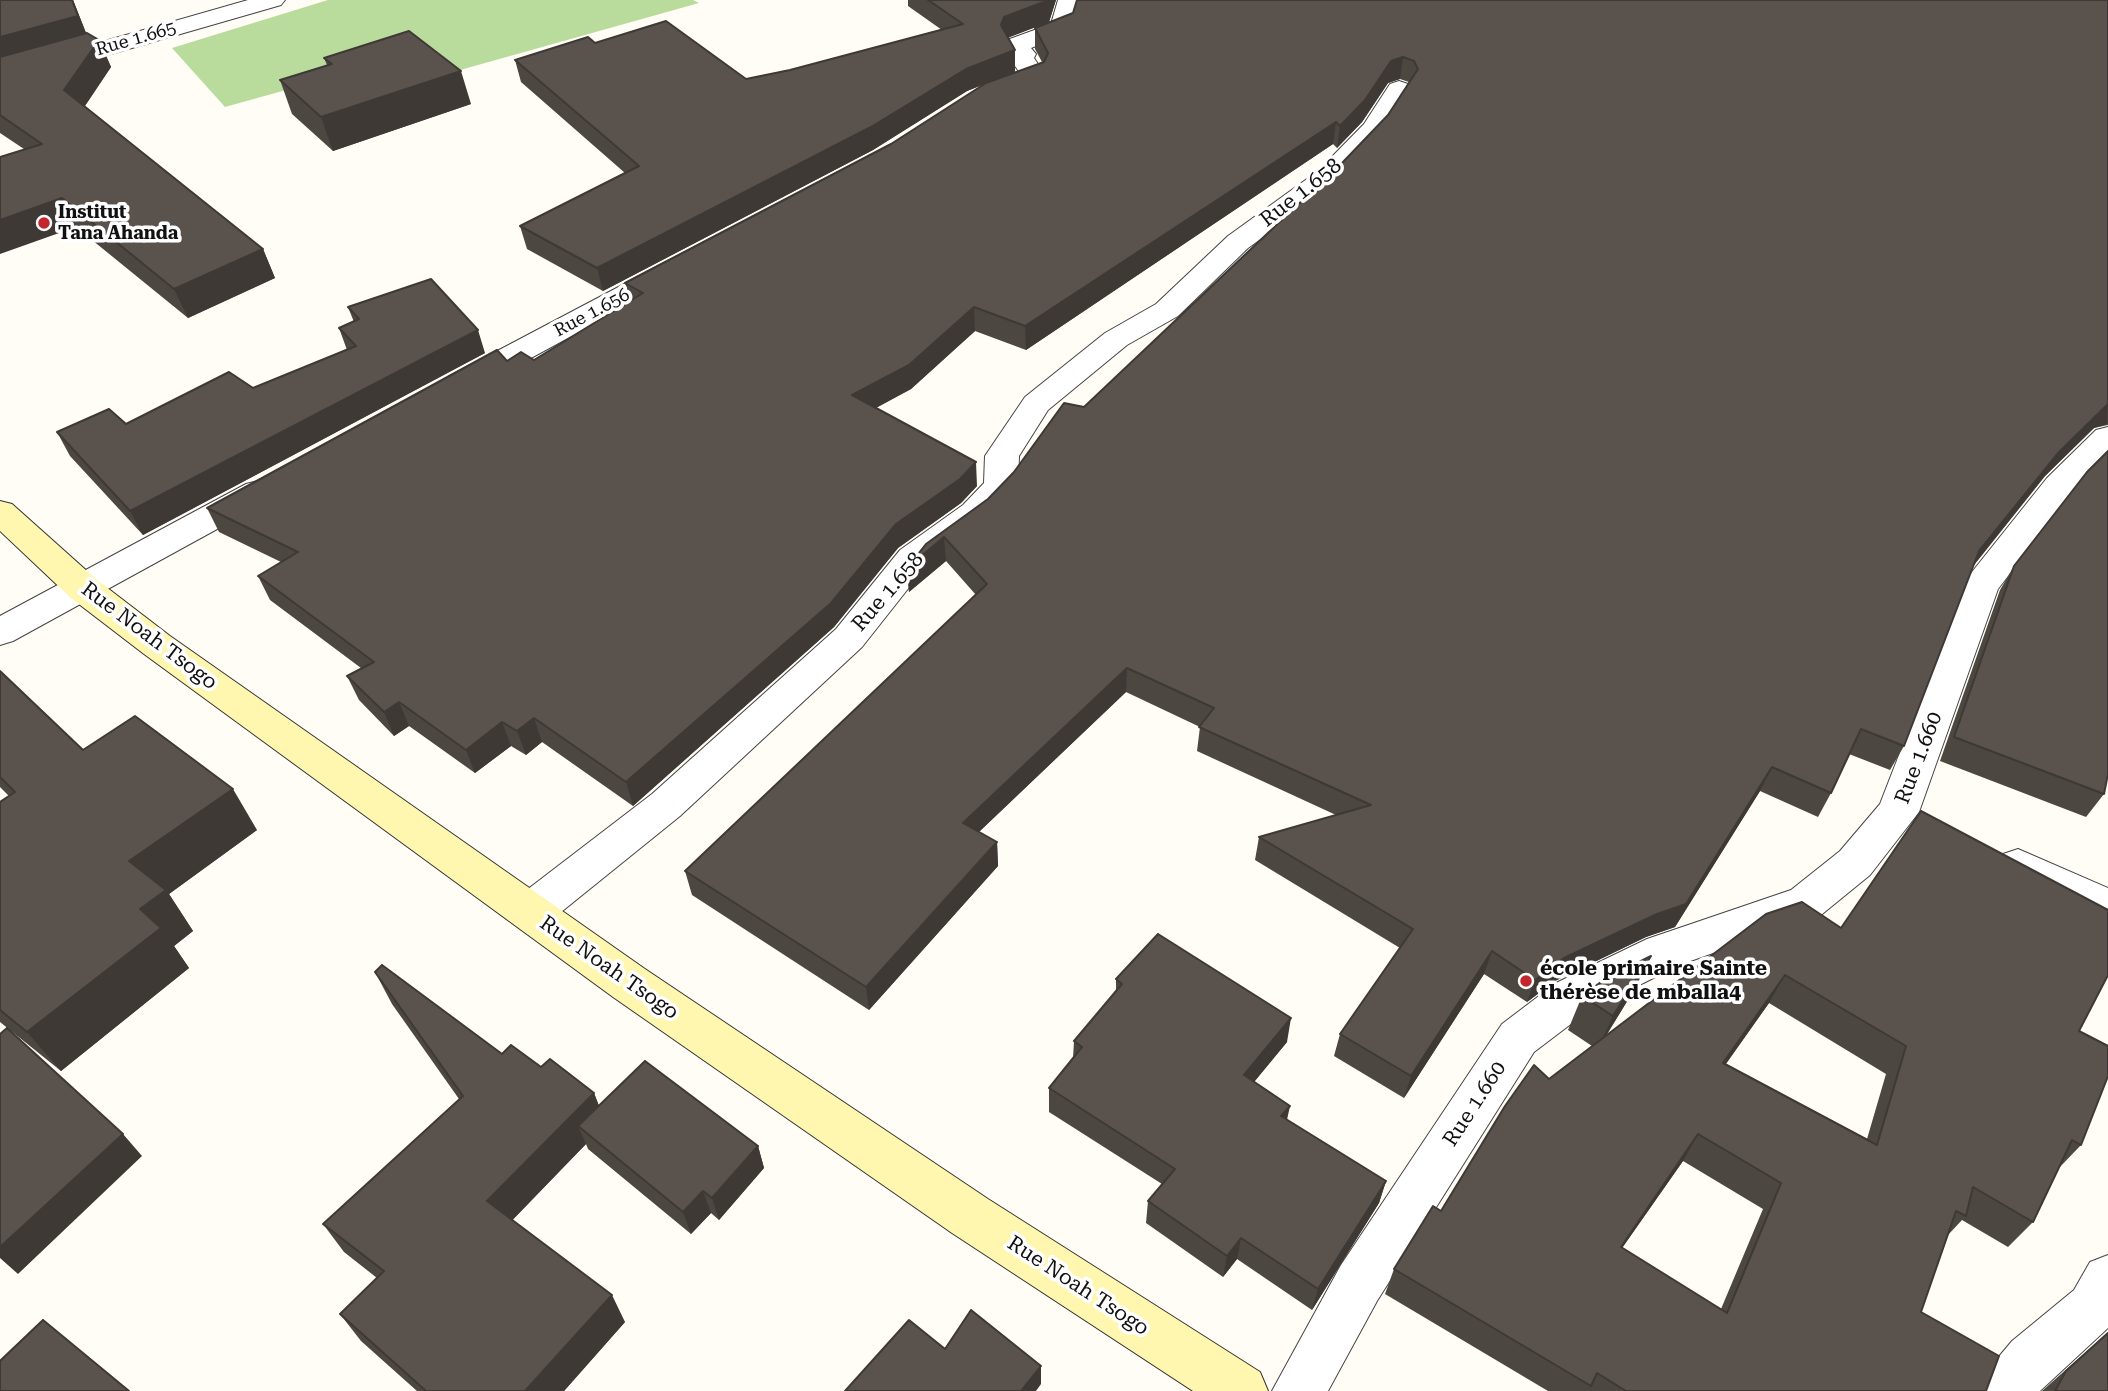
<!DOCTYPE html>
<html>
<head>
<meta charset="utf-8">
<style>
	body { margin:0 }
	canvas { display:block; background:#fffdf5 }
</style>
</head>
<body>
<canvas width="2108" height="1391"></canvas>
<script>
const c = document.querySelector('canvas').getContext('2d');
c.lineJoin = 'round';
function paint(path, color) { c.fillStyle = color; c.fill(path, 'evenodd'); }
const toPath = rows => new Path2D(rows.map(r => 'M' + r).join(''));
function trace(path, color, width, dash) { c.strokeStyle = color; c.lineWidth = width; c.lineCap = dash ? 'butt' : 'round'; c.setLineDash(dash || []); c.stroke(path); }
function drawText(font, color, halo, rows, align = 'center') {
  c.font = font + ' "Roboto Serif",serif'; c.lineWidth = 7; c.setLineDash([]); c.textBaseline = 'middle'; c.strokeStyle = halo; c.fillStyle = color; for (const [text, x, y, turn = 0] of rows) {
    c.save(); c.translate(x, y); c.rotate((+turn || 0) * Math.PI / 180); c.textAlign = isNaN(turn) ? turn : align; if (halo) c.strokeText(text, 0, 0); c.fillText(text, 0, 0); c.restore();
  }
}
paint(toPath([
	[328,0,693,0,699,3,453,72,430,50,225,107,172,48]
]), '#b9dc9c');
const street = toPath([
	[248,0,285,0,281,5,0,86,0,71,248,0],
	[1058,0,1082,0,1070,33,1031,48,1036,54,1034,58,1046,76,1043,81,1005,96,987,96,983,91,987,86,1020,73,1008,56,1010,53,1004,45,1007,40,1051,24,1058,0],
	[1399,81,1408,84,1412,89,1383,135,1338,183,1248,248,1178,316,1127,345,1048,410,1019,456,1018,486,1013,494,987,521,926,566,862,647,680,816,545,925,530,930,515,925,508,912,515,899,652,794,836,629,900,550,963,505,984,483,985,456,1025,397,1105,333,1156,304,1228,236,1318,171,1364,124,1390,84,1399,81],
	[674,260,684,263,689,269,684,275,470,391,459,393,448,391,443,384,448,377,664,263,674,260],
	[2108,427,2108,456,2071,494,1998,589,1919,812,1870,875,1821,915,1679,965,1588,1011,1534,1052,1377,1301,1328,1391,1272,1391,1341,1265,1502,1024,1556,983,1647,939,1791,890,1840,851,1880,804,1968,577,2047,478,2096,430,2108,427],
	[258,481,270,484,275,492,270,500,13,641,0,645,0,616,246,484,258,481],
	[2018,849,2108,888,2108,925,2003,878,1997,866,2003,854,2018,849],
	[2108,1255,2108,1328,2040,1391,1978,1391,1986,1372,2012,1341,2074,1290,2090,1262,2108,1255]
]);
const secondary = toPath([
	[0,501,12,504,97,580,170,636,645,969,988,1199,1260,1372,1268,1391,1193,1391,952,1233,613,997,144,654,71,598,0,531,0,501]
]);
trace(street, '#444', 2);
trace(secondary, '#333', 2);
paint(street, '#fff');
paint(secondary, '#fff6b0');
paint(toPath([
	[0,0,73,0,86,33,99,40,111,67,84,107,263,249,275,278,188,318,76,227,24,149,0,133],
	[908,0,1056,0,1049,22,1008,37,1015,72,967,91,873,150,603,291,527,249,520,226,625,173,521,82,515,60,595,43,746,79,790,70,942,30,908,6],
	[2108,0,2108,425,2094,428,2045,476,1974,565,1904,746,1890,770,1849,754,1831,793,1818,817,1760,791,1675,927,1646,937,1555,981,1527,1002,1484,974,1404,1098,1334,1056,1340,1034,1400,948,1255,860,1259,837,1336,815,1197,751,1200,727,1126,692,979,832,997,842,998,866,869,1010,692,895,685,871,976,595,946,561,909,592,907,568,988,499,1343,162,1388,115,1409,82,1400,79,1388,83,1362,122,1337,148,1333,144,1026,350,975,331,911,389,876,408,977,486,961,503,898,548,834,627,633,806,542,742,526,755,511,746,475,773,409,726,394,736,359,700,347,676,361,668,270,600,258,576,281,562,219,532,207,508,507,361,534,360,629,302,625,283,891,144,1042,62,1035,49,1035,28,1073,13],
	[324,58,471,104,333,151,292,114,280,80,327,65],
	[348,307,485,353,143,535,70,456,57,432,126,424,253,388,347,350,339,328,354,322],
	[2014,566,2104,794,2086,817,1940,761,2000,590],
	[0,671,83,750,257,830,169,894,193,931,174,946,189,968,61,1071,0,1022,0,802,9,796,0,787],
	[1841,928,2079,1031,2081,1145,2058,1169,2033,1222,2008,1247,1962,1220,1948,1235,1921,1312,1986,1391,1548,1391,1385,1294,1394,1269,1549,1079,1592,1046,1568,1030,1582,996,1651,956,1634,990,1606,1036],
	[1769,1003,1886,1074,1867,1139,1726,1064],
	[1683,1161,1763,1209,1721,1309,1622,1248],
	[375,972,502,1054,541,1067,594,1093,599,1106,758,1146,764,1168,719,1220,711,1213,691,1234,588,1149,586,1144,512,1220,625,1322,564,1391,417,1391,361,1341,340,1314,377,1278,344,1252,323,1224,459,1099,392,1004],
	[1116,979,1287,1042,1254,1082,1287,1120,1386,1181,1379,1203,1312,1310,1237,1259,1223,1277,1146,1223,1148,1201,1162,1184,1049,1112,1049,1088,1073,1058,1074,1041,1116,991],
	[2108,1332,2108,1391,2042,1391]
]), '#4d4742');
paint(toPath([
	[72,0,73,0,90,43,0,68,0,37],
	[1049,0,1056,0,1049,22,1005,39,1001,25,1004,17],
	[99,40,111,67,77,118,64,90],
	[1015,50,1015,72,967,91,873,150,603,291,597,268,966,69],
	[1403,57,1400,79,1388,83,1362,122,1337,148,1340,126,1391,61],
	[461,71,471,104,333,151,321,117],
	[1336,122,1333,144,1026,350,1025,326],
	[62,198,76,227,0,254,0,220],
	[263,249,275,278,188,318,174,289],
	[974,307,975,331,911,389,855,419,852,395],
	[478,330,485,353,143,535,130,511],
	[2108,404,2107,424,2094,428,2045,476,1966,575,1979,551,2059,452],
	[976,462,977,486,961,503,898,548,834,627,633,806,626,782,896,524],
	[944,537,946,561,909,592,907,568],
	[1127,668,1126,692,964,846,963,823],
	[399,702,409,726,394,736,384,712],
	[534,718,542,742,526,755,517,731],
	[502,722,511,746,475,773,466,750],
	[1772,767,1760,791,1675,927,1646,937,1555,981,1527,1002,1535,980],
	[233,789,257,830,169,894,193,931,174,946,189,968,61,1071,27,1032,129,861],
	[997,842,998,866,869,1010,866,987],
	[1492,951,1484,974,1404,1098,1411,1076],
	[1651,956,1634,990,1597,1050,1613,1016],
	[1785,975,1769,1003,1707,1090,1723,1063],
	[1291,1018,1287,1042,1240,1099,1244,1075],
	[594,1093,606,1124,578,1126,586,1144,503,1230,487,1201],
	[1290,1106,1285,1129,1281,1116],
	[123,1134,142,1156,18,1274,0,1258,0,1247],
	[1698,1134,1683,1161,1606,1271,1621,1247],
	[758,1146,764,1168,719,1220,712,1198],
	[1386,1181,1379,1203,1312,1310,1318,1289],
	[703,1191,711,1213,691,1234,683,1212],
	[1241,1238,1237,1259,1223,1277,1227,1256],
	[612,1295,625,1322,564,1391,525,1391],
	[1041,1366,1041,1384,1036,1391,1021,1391]
]), '#3f3936');
const building = toPath([
	[0,0,72,0,78,16,0,37,0,0],
	[928,0,1049,0,1004,17,1001,25,1015,50,966,69,871,127,597,268,520,226,639,166,515,60,588,37,595,43,666,21,746,79,790,70,963,24,928,0],
	[1077,0,2108,0,2108,404,2059,452,1979,551,1904,746,1861,729,1831,793,1772,767,1686,904,1657,914,1564,958,1535,980,1492,951,1411,1076,1340,1034,1413,929,1259,837,1371,805,1199,727,1214,708,1127,668,963,823,997,842,866,987,685,871,987,584,944,537,907,568,926,544,988,499,1014,472,1064,403,1084,407,1343,162,1388,115,1418,69,1414,61,1403,57,1391,61,1365,100,1340,126,1336,122,1025,326,974,307,909,365,852,395,976,462,960,479,896,524,831,603,626,782,534,718,517,731,502,722,466,750,399,702,384,712,347,676,374,662,258,576,298,552,207,508,497,350,507,361,521,352,534,360,643,293,625,283,891,144,986,83,1044,62,1048,53,1035,28,1073,13,1077,0],
	[409,31,461,71,321,117,280,80,332,64,324,58,409,31],
	[87,33,99,40,64,90,263,249,174,289,62,198,0,220,0,157,42,144,0,115,0,57,87,33],
	[431,279,478,330,130,511,57,432,109,409,126,424,229,372,253,388,356,346,339,328,359,319,348,307,431,279],
	[2108,451,2108,774,2104,794,1954,737,2014,566,2087,472,2108,451],
	[0,671,83,750,135,716,233,789,129,861,166,890,140,909,161,928,27,1032,0,1010,0,802,15,792,0,777,0,671],
	[1921,811,2108,910,2108,975,2079,1031,2108,1046,2108,1076,2081,1145,2072,1140,2033,1222,1973,1187,1966,1216,1956,1211,1921,1312,1999,1356,1986,1391,1626,1391,1597,1373,1591,1386,1394,1269,1433,1206,1441,1211,1505,1106,1534,1065,1549,1079,1766,914,1802,902,1841,928,1921,811],
	[1785,975,1906,1046,1877,1145,1723,1063,1785,975],
	[1698,1134,1781,1183,1727,1313,1621,1247,1698,1134],
	[1158,934,1291,1018,1244,1075,1290,1106,1281,1116,1386,1181,1318,1289,1241,1238,1227,1256,1148,1201,1175,1169,1049,1088,1082,1047,1074,1041,1122,984,1116,979,1158,934],
	[1651,956,1613,1016,1582,996,1605,979,1651,956],
	[382,965,502,1054,511,1045,541,1067,550,1059,594,1093,487,1201,612,1295,525,1391,426,1391,340,1314,384,1271,323,1224,463,1096,375,972,382,965],
	[7,1028,123,1134,0,1247,0,1034,7,1028],
	[645,1061,758,1146,712,1198,703,1191,683,1212,578,1126,645,1061],
	[971,1310,1041,1366,1021,1391,845,1391,909,1320,945,1349,971,1310],
	[43,1320,129,1391,0,1391,0,1361,43,1320],
	[2108,1333,2108,1391,2055,1391,2066,1371,2108,1333]
]);
paint(building, '#5a524d');
trace(building, '#3f3936', 2);
for (const [x, y, r, color] of [
	[44,223,7,"#c4262e"],
	[1526,981,7,"#c4262e"]
]) { const dot = new Path2D(); dot.arc(x, y, r, 0, 2 * Math.PI); c.fillStyle = color; c.fill(dot); trace(dot, '#fff', 2.5); }
drawText('18px', '#111', '#fff', [
	["Rue 1.665",136,39,-16],
	["Rue 1.656",592,313,-28]
]);
drawText('bold 18px', '#111', '#fff', [
	["Institut",58,213],
	["Tana Ahanda",58,234]
], 'left');
drawText('21px', '#111', '#fff', [
	["Rue 1.658",1301,193,-38],
	["Rue 1.658",888,592,-49],
	["Rue Noah Tsogo",149,636,37],
	["Rue 1.660",1919,758,-69],
	["Rue Noah Tsogo",609,968,35],
	["Rue 1.660",1475,1104,-57],
	["Rue Noah Tsogo",1078,1286,33]
]);
drawText('bold 21px', '#111', '#fff', [
	["école primaire Sainte",1540,969],
	["thérèse de mballa4",1540,993]
], 'left');
</script>
</body>
</html>
